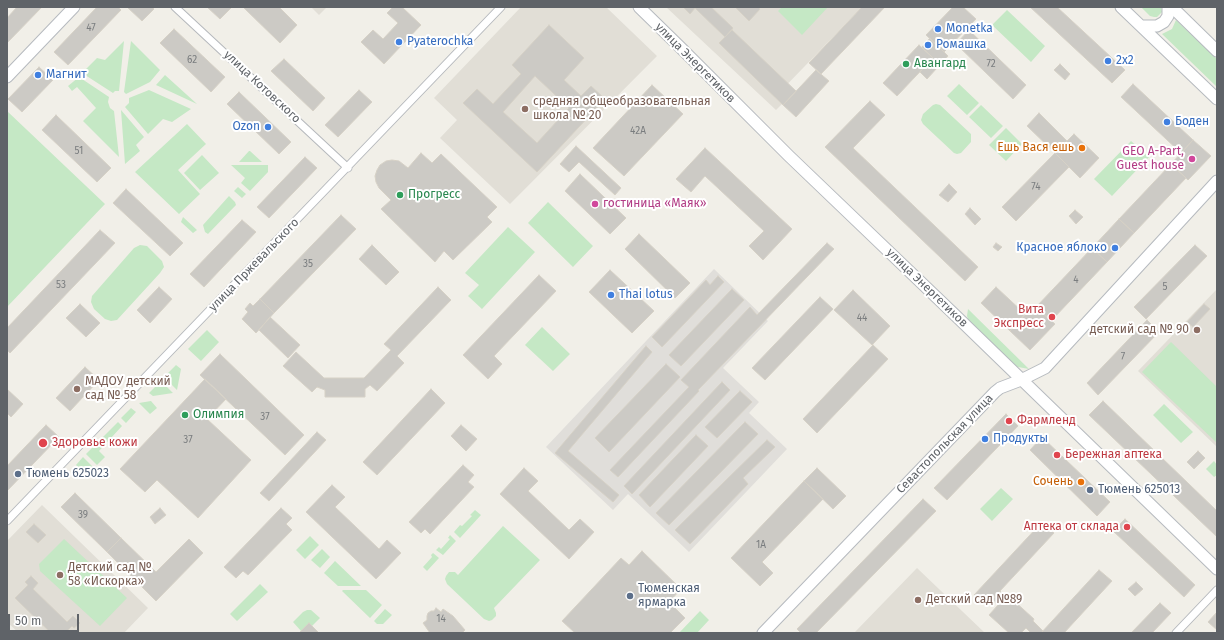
<!DOCTYPE html>
<html>
<head>
<meta charset="utf-8">
<style>
	body { margin:0 }
	#map { position:relative; width:1224px; height:640px; overflow:hidden; background:#f1efe8; font-family:"Fira Sans",sans-serif }
	canvas { display:block }
	.frame { position:absolute; inset:0; border:8px solid #5f6368; pointer-events:none }
	.scale { position:absolute; left:8px; top:614px; width:71px; height:18px; box-sizing:border-box; border:2px solid #5f6368; border-top:0; padding-left:5px; font-size:12px; line-height:14px; white-space:nowrap; color:#5f6368; -webkit-text-stroke:3px #fff; paint-order:stroke }
</style>
</head>
<body>
<div id="map">
<canvas width="1224" height="640"></canvas>
<div class="frame"></div>
<div class="scale">50 m</div>
</div>
<script>
const c = document.querySelector('canvas').getContext('2d');
c.lineJoin = 'round';
function paint(path, color) { c.fillStyle = color; c.fill(path, 'evenodd'); }
const toPath = rows => new Path2D(rows.map(r => 'M' + r).join(''));
function trace(path, color, width, dash) { c.strokeStyle = color; c.lineWidth = width; c.lineCap = dash ? 'butt' : 'round'; c.setLineDash(dash || []); c.stroke(path); }
function drawText(font, color, halo, rows, align = 'center') {
  c.font = font + ' "Fira Sans",sans-serif'; c.lineWidth = 4; c.setLineDash([]); c.textBaseline = 'middle'; c.strokeStyle = halo; c.fillStyle = color; for (const [text, x, y, turn = 0] of rows) {
    c.save(); c.translate(x, y); c.rotate((+turn || 0) * Math.PI / 180); c.textAlign = isNaN(turn) ? turn : align; if (halo) c.strokeText(text, 0, 0); c.fillText(text, 0, 0); c.restore();
  }
}
paint(toPath([
	[714,269,768,321,723,368,759,402,749,413,787,449,689,552,628,494,613,510,546,447]
]), '#e0deda');
paint(toPath([
	[311,7,327,7,319,15],
	[521,7,606,7,657,56,510,204,440,138,457,120,434,98],
	[666,7,862,7,775,97,782,104,776,110],
	[1217,289,1217,447,1138,371],
	[42,505,148,608,124,633,19,633,7,622,7,541],
	[917,568,985,633,854,633]
]), '#e1ded6');
paint(toPath([
	[782,7,828,7,802,35,778,11],
	[1141,7,1161,7,1162,12,1157,17,1154,17,1150,16],
	[1007,10,1045,46,1031,62,992,25],
	[1176,20,1217,59,1217,87,1162,34,1172,29],
	[124,41,119,91,115,91,113,93,82,73,97,58,105,60],
	[131,41,160,70,150,82,126,94,124,92],
	[165,75,197,104,156,85],
	[79,77,109,97,108,102,110,108,114,111,119,157,83,121,96,108,77,87,72,91,68,86],
	[959,84,979,103,967,115,947,96],
	[149,90,191,109,172,122,163,119,148,134,125,107,129,103,129,98],
	[936,104,940,105,971,134,971,142,961,153,957,154,954,153,923,124,921,120,923,114,933,105],
	[981,105,1003,126,991,138,969,117],
	[121,110,144,137,136,145,140,151,125,164],
	[7,111,105,204,7,307],
	[187,124,206,144,178,170,200,194,179,214,135,172],
	[1006,128,1022,144,1006,161,989,145],
	[1131,141,1149,157,1112,196,1094,179],
	[249,151,250,151,262,162,239,162],
	[202,155,219,173,200,190,184,173],
	[231,165,268,165,268,172,250,191,241,183,245,178],
	[238,187,246,194,242,198,234,191],
	[229,196,235,202,236,205,208,234,205,232,203,225],
	[548,202,593,246,573,267,528,223],
	[183,217,197,230,193,233,181,222],
	[508,227,535,252,482,309,468,296,479,285,465,273],
	[140,245,147,246,162,261,164,267,160,273,117,320,111,321,105,319,94,309,91,302,92,296,134,248],
	[968,309,1029,369,1018,367,1013,365,969,322,967,316],
	[542,327,570,354,553,371,525,345],
	[207,330,219,342,201,361,188,349],
	[1171,342,1217,387,1217,443,1142,372],
	[176,365,181,369,177,390,164,377],
	[161,381,173,393,153,396,149,393],
	[151,401,157,408,150,414,139,403],
	[1164,404,1193,432,1181,443,1153,415],
	[131,408,136,412,126,423,121,418],
	[118,422,122,426,99,451,105,457,97,465,86,454],
	[83,457,94,468,87,475,76,465],
	[1214,461,1217,465,1217,475,1214,477,1206,469],
	[1001,488,1013,499,992,521,980,509],
	[475,510,481,515,460,538,454,532,460,525,462,526,472,516,470,515],
	[503,526,540,560,494,608,496,613,496,616,492,620,489,621,484,619,447,584,445,579,446,576,449,572,455,572,458,575],
	[450,535,456,541,443,555,436,550,439,547,441,549,450,539,448,538],
	[310,536,319,545,305,559,296,550],
	[64,539,127,598,100,626,40,571,39,564],
	[322,549,330,557,320,568,311,560],
	[433,553,439,558,427,571,423,567,432,557,431,555],
	[335,561,361,586,338,586,324,573],
	[260,584,268,592,237,621,230,614],
	[343,590,366,590,382,605,370,618,342,591],
	[385,609,392,615,383,624,377,624,374,621],
	[307,610,311,610,320,618,312,626,309,623,301,631,293,622,303,612],
	[700,611,709,620,697,633,679,633]
]), '#c5e8c5');
const building = toPath([
	[17,7,42,7,7,43,7,18,17,7],
	[97,7,118,7,121,10,68,65,54,52,97,7],
	[127,7,152,7,154,9,142,21,127,7],
	[207,7,232,7,220,19,207,7],
	[245,7,279,7,297,25,280,43,244,8,245,7],
	[393,7,402,7,421,25,384,64,361,42,373,30,383,39,398,23,387,13,393,7],
	[683,7,711,7,733,28,725,37,695,8,690,14,683,7],
	[735,7,758,7,760,9,749,21,735,7],
	[862,7,885,7,821,74,809,63,862,7],
	[953,7,963,7,976,19,944,52,926,35,953,7],
	[1030,7,1057,7,1125,70,1112,83,1030,7],
	[549,25,584,58,564,80,581,96,591,86,605,99,537,172,463,103,477,89,493,104,521,74,512,65,549,25],
	[535,76,569,108,537,143,503,112,535,76],
	[174,29,225,77,211,92,160,43,174,29],
	[732,30,796,91,783,105,719,43,732,30],
	[969,30,1026,85,1013,99,956,44,969,30],
	[930,38,948,56,927,79,920,72,933,58,922,47,930,38],
	[919,45,933,58,897,96,883,83,919,45],
	[284,59,325,98,313,111,271,71,284,59],
	[1060,64,1070,74,1065,80,1054,70,1060,64],
	[39,67,53,80,22,112,8,99,39,67],
	[816,70,829,81,796,117,783,105,816,70],
	[1133,84,1193,140,1181,153,1121,97,1133,84],
	[652,85,683,114,624,176,593,148,652,85],
	[359,90,372,102,338,137,325,125,359,90],
	[239,92,291,142,279,154,227,104,239,92],
	[870,101,885,115,853,148,978,267,965,281,825,147,870,101],
	[1039,113,1067,141,1055,153,1027,126,1039,113],
	[56,115,111,168,97,182,42,130,56,115],
	[1074,134,1099,158,1080,178,1055,153,1074,134],
	[1193,140,1211,156,1188,180,1171,164,1193,140],
	[576,146,621,188,615,195,579,162,569,172,560,164,576,146],
	[705,148,792,229,763,260,749,246,764,231,705,176,691,192,676,179,705,148],
	[421,153,432,163,441,154,497,207,487,217,492,222,453,260,444,251,435,262,381,209,391,200,379,188,376,182,375,176,377,170,380,165,386,161,392,160,399,161,408,168,421,153],
	[1055,153,1069,167,1016,221,1002,207,1055,153],
	[305,157,317,168,269,218,257,207,305,157],
	[1171,164,1186,178,1134,233,1119,219,1171,164],
	[580,174,626,218,610,234,565,191,580,174],
	[949,184,957,192,948,202,939,195,949,184],
	[126,189,183,243,170,256,113,203,126,189],
	[970,208,981,219,975,225,965,214,970,208],
	[1075,210,1083,217,1076,224,1069,216,1075,210],
	[341,215,356,229,274,313,260,299,341,215],
	[1119,219,1134,233,1107,262,1092,248,1119,219],
	[242,220,256,232,204,287,190,274,242,220],
	[100,230,115,243,10,353,7,350,7,328,100,230],
	[639,234,690,283,675,298,625,249,639,234],
	[827,243,834,249,698,390,699,391,618,477,610,470,689,387,681,380,750,307,757,315,827,243],
	[996,243,1002,247,998,251,993,247,996,243],
	[372,245,399,272,386,285,359,259,372,245],
	[1195,245,1207,256,1146,319,1134,307,1195,245],
	[1092,248,1107,262,1051,321,1036,307,1092,248],
	[610,270,654,311,632,333,589,292,610,270],
	[539,275,556,291,494,356,502,364,488,379,463,355,539,275],
	[718,276,724,282,662,347,652,337,706,280,710,285,718,276],
	[159,287,172,299,150,323,137,310,159,287],
	[438,287,451,300,397,356,404,363,377,391,370,385,365,389,365,397,325,397,325,390,317,387,312,392,283,366,296,352,324,378,364,378,391,350,384,344,438,287],
	[996,287,1025,314,1010,331,981,303,996,287],
	[732,289,744,300,681,366,669,355,732,289],
	[853,290,890,326,872,345,834,310,853,290],
	[820,297,833,309,765,380,752,368,820,297],
	[260,299,274,313,256,333,242,319,248,312,245,309,250,303,253,306,260,299],
	[80,304,100,323,86,337,66,318,80,304],
	[1204,304,1210,309,1193,327,1187,322,1204,304],
	[1034,305,1055,324,1030,350,1010,331,1034,305],
	[270,317,300,345,288,358,259,330,270,317],
	[1147,320,1159,332,1098,395,1087,383,1147,320],
	[873,345,888,359,817,433,803,419,873,345],
	[646,346,652,352,568,451,619,495,613,502,555,453,646,346],
	[220,354,304,435,285,455,200,375,220,354],
	[666,364,680,377,609,452,595,438,666,364],
	[85,367,99,380,70,411,56,398,85,367],
	[205,379,226,399,207,419,251,460,198,518,157,480,145,492,120,469,205,379],
	[722,382,730,390,632,494,624,486,722,382],
	[7,389,23,404,11,417,7,413,7,389],
	[431,389,445,403,377,475,363,462,431,389],
	[740,391,752,402,717,438,705,427,740,391],
	[1103,401,1217,511,1217,535,1216,536,1089,415,1103,401],
	[1006,414,1018,426,947,500,934,488,1006,414],
	[745,422,758,434,669,525,656,513,745,422],
	[46,425,59,437,7,491,7,466,46,425],
	[461,425,477,439,466,451,451,436,461,425],
	[317,432,326,440,269,501,260,493,317,432],
	[696,435,708,446,650,507,639,495,696,435],
	[1042,437,1110,502,1097,516,1030,450,1042,437],
	[767,440,775,447,743,478,748,484,690,544,675,530,767,440],
	[1198,451,1205,458,1194,469,1187,462,1198,451],
	[463,465,474,475,468,482,474,487,430,534,425,529,421,533,409,522,463,465],
	[524,468,538,481,528,491,569,530,580,519,594,532,569,559,500,494,524,468],
	[817,468,846,496,833,509,804,481,817,468],
	[804,481,823,499,762,562,773,573,760,586,731,558,804,481],
	[332,485,345,497,335,507,379,549,387,540,401,553,376,579,306,512,332,485],
	[75,493,121,538,107,552,61,507,75,493],
	[923,499,936,511,816,633,801,633,797,629,923,499],
	[160,508,166,515,155,524,150,517,160,508],
	[281,508,292,518,286,524,292,530,248,575,243,571,236,578,224,567,281,508],
	[1125,519,1195,585,1184,597,1113,531,1125,519],
	[1042,522,1054,533,986,606,974,595,1042,522],
	[34,524,46,535,38,543,26,532,34,524],
	[121,538,156,572,189,539,203,553,156,601,107,552,121,538],
	[642,551,681,589,669,602,685,618,670,633,575,633,562,621,621,558,629,565,642,551],
	[1099,570,1112,581,1064,633,1041,633,1099,570],
	[31,576,38,583,33,589,67,622,73,616,80,623,74,628,72,626,65,633,51,633,15,598,28,585,25,582,31,576],
	[1136,582,1143,589,1135,596,1128,589,1136,582],
	[1000,591,1010,601,1012,599,1034,619,1033,621,1043,631,1041,633,1031,633,1026,628,1021,633,1009,633,989,615,998,605,992,600,1000,591],
	[1160,603,1171,613,1152,633,1131,633,1160,603],
	[436,608,441,612,443,609,453,616,465,630,463,632,464,633,430,633,423,623,427,620,427,616,428,613,431,611,434,611,436,608],
	[1217,612,1217,630,1208,622,1217,612],
	[309,623,319,633,299,633,309,623]
]);
paint(building, '#cccac5');
trace(building, '#d6d1c6', 1);
const street = toPath([
	[175,7,348,168],
	[7,521,501,7],
	[1176,633,1217,590]
]);
const secondary = toPath([
	[639,7,681,48,789,156,955,315,1217,569],
	[1121,7,1217,99],
	[1172,7,1217,51],
	[1141,26,1157,26,1164,22,1168,16,1168,7],
	[7,77,74,7],
	[763,633,995,392,1000,388,1021,380,1045,368,1217,181]
]);
trace(street, '#b5b8bc', 9);
trace(secondary, '#b6babf', 13);
trace(street, '#fff', 7);
trace(secondary, '#fff', 11);
for (const [x, y, r, color] of [
	[938,29,4,"#3f7fe0"],
	[399,42,4,"#3f7fe0"],
	[928,45,4,"#3f7fe0"],
	[1108,61,4,"#3f7fe0"],
	[906,64,4,"#2e9e5b"],
	[38,75,4,"#3f7fe0"],
	[525,109,4,"#8d6e63"],
	[1167,122,4,"#3f7fe0"],
	[268,127,4,"#3f7fe0"],
	[1082,148,4,"#e8710a"],
	[1192,159,4,"#d1479c"],
	[400,195,4,"#2e9e5b"],
	[595,204,4,"#d1479c"],
	[1115,248,4,"#3f7fe0"],
	[611,295,4,"#3f7fe0"],
	[1052,317,4,"#e0444e"],
	[1197,330,4,"#8d6e63"],
	[77,389,4,"#8d6e63"],
	[185,415,4,"#2e9e5b"],
	[1009,421,4,"#e0444e"],
	[985,439,4,"#3f7fe0"],
	[43,443,5,"#e0444e"],
	[1057,455,4,"#e0444e"],
	[18,474,4,"#5c6f8a"],
	[1081,482,4,"#e8710a"],
	[1090,490,4,"#5c6f8a"],
	[1127,527,4,"#e0444e"],
	[60,575,4,"#8d6e63"],
	[630,596,4,"#5c6f8a"],
	[918,600,4,"#8d6e63"]
]) { const dot = new Path2D(); dot.arc(x, y, r, 0, 2 * Math.PI); c.fillStyle = color; c.fill(dot); trace(dot, '#fff', 1.5); }
drawText('10px', '#7a7d7f', null, [
	["47",91,28],
	["62",192,60],
	["72",991,64],
	["42А",638,131],
	["51",79,151],
	["74",1036,187],
	["35",308,264],
	["4",1076,280],
	["53",61,285],
	["5",1165,287],
	["44",862,318],
	["7",1123,357],
	["37",265,417],
	["37",188,440],
	["39",83,515],
	["1А",761,545],
	["14",441,619]
]);
drawText('12px', '#366cbe', '#fff', [
	["Monetka",946,29],
	["Pyaterochka",407,42],
	["Ромашка",936,45],
	["2х2",1116,61],
	["Магнит",46,75],
	["Боден",1175,122],
	["Ozon",260,127,"right"],
	["Красное яблоко",1107,248,"right"],
	["Thai lotus",619,295],
	["Продукты",993,439]
], 'left');
drawText('12px', '#5f6368', '#fff', [
	["улица Энергетиков",695,63,45],
	["улица Котовского",262,87,43],
	["улица Пржевальского",254,265,-46],
	["улица Энергетиков",927,288,44],
	["Севастопольская улица",945,444,-46]
]);
drawText('12px', '#27864d', '#fff', [
	["Авангард",914,64],
	["Прогресс",408,195],
	["Олимпия",193,415]
], 'left');
drawText('12px', '#785e54', '#fff', [
	["средняя общеобразовательная",533,102],
	["школа № 20",533,116],
	["детский сад № 90",1189,330,"right"],
	["МАДОУ детский",85,382],
	["сад № 58",85,396],
	["Детский сад №",68,568],
	["58 «Искорка»",68,582],
	["Детский сад №89",926,600]
], 'left');
drawText('12px', '#c56008', '#fff', [
	["Ешь Вася ешь",1074,148],
	["Сочень",1073,482]
], 'right');
drawText('12px', '#b23c85', '#fff', [
	["GEO A-Part,",1184,152],
	["Guest house",1184,166],
	["гостиница «Маяк»",603,204,"left"]
], 'right');
drawText('12px', '#be3a42', '#fff', [
	["Вита",1044,310,"right"],
	["Экспресс",1044,324,"right"],
	["Фармленд",1017,421],
	["Здоровье кожи",52,443],
	["Бережная аптека",1065,455],
	["Аптека от склада",1119,527,"right"]
], 'left');
drawText('12px', '#4e5e75', '#fff', [
	["Тюмень 625023",26,474],
	["Тюмень 625013",1098,490],
	["Тюменская",638,589],
	["ярмарка",638,603]
], 'left');
</script>
</body>
</html>
